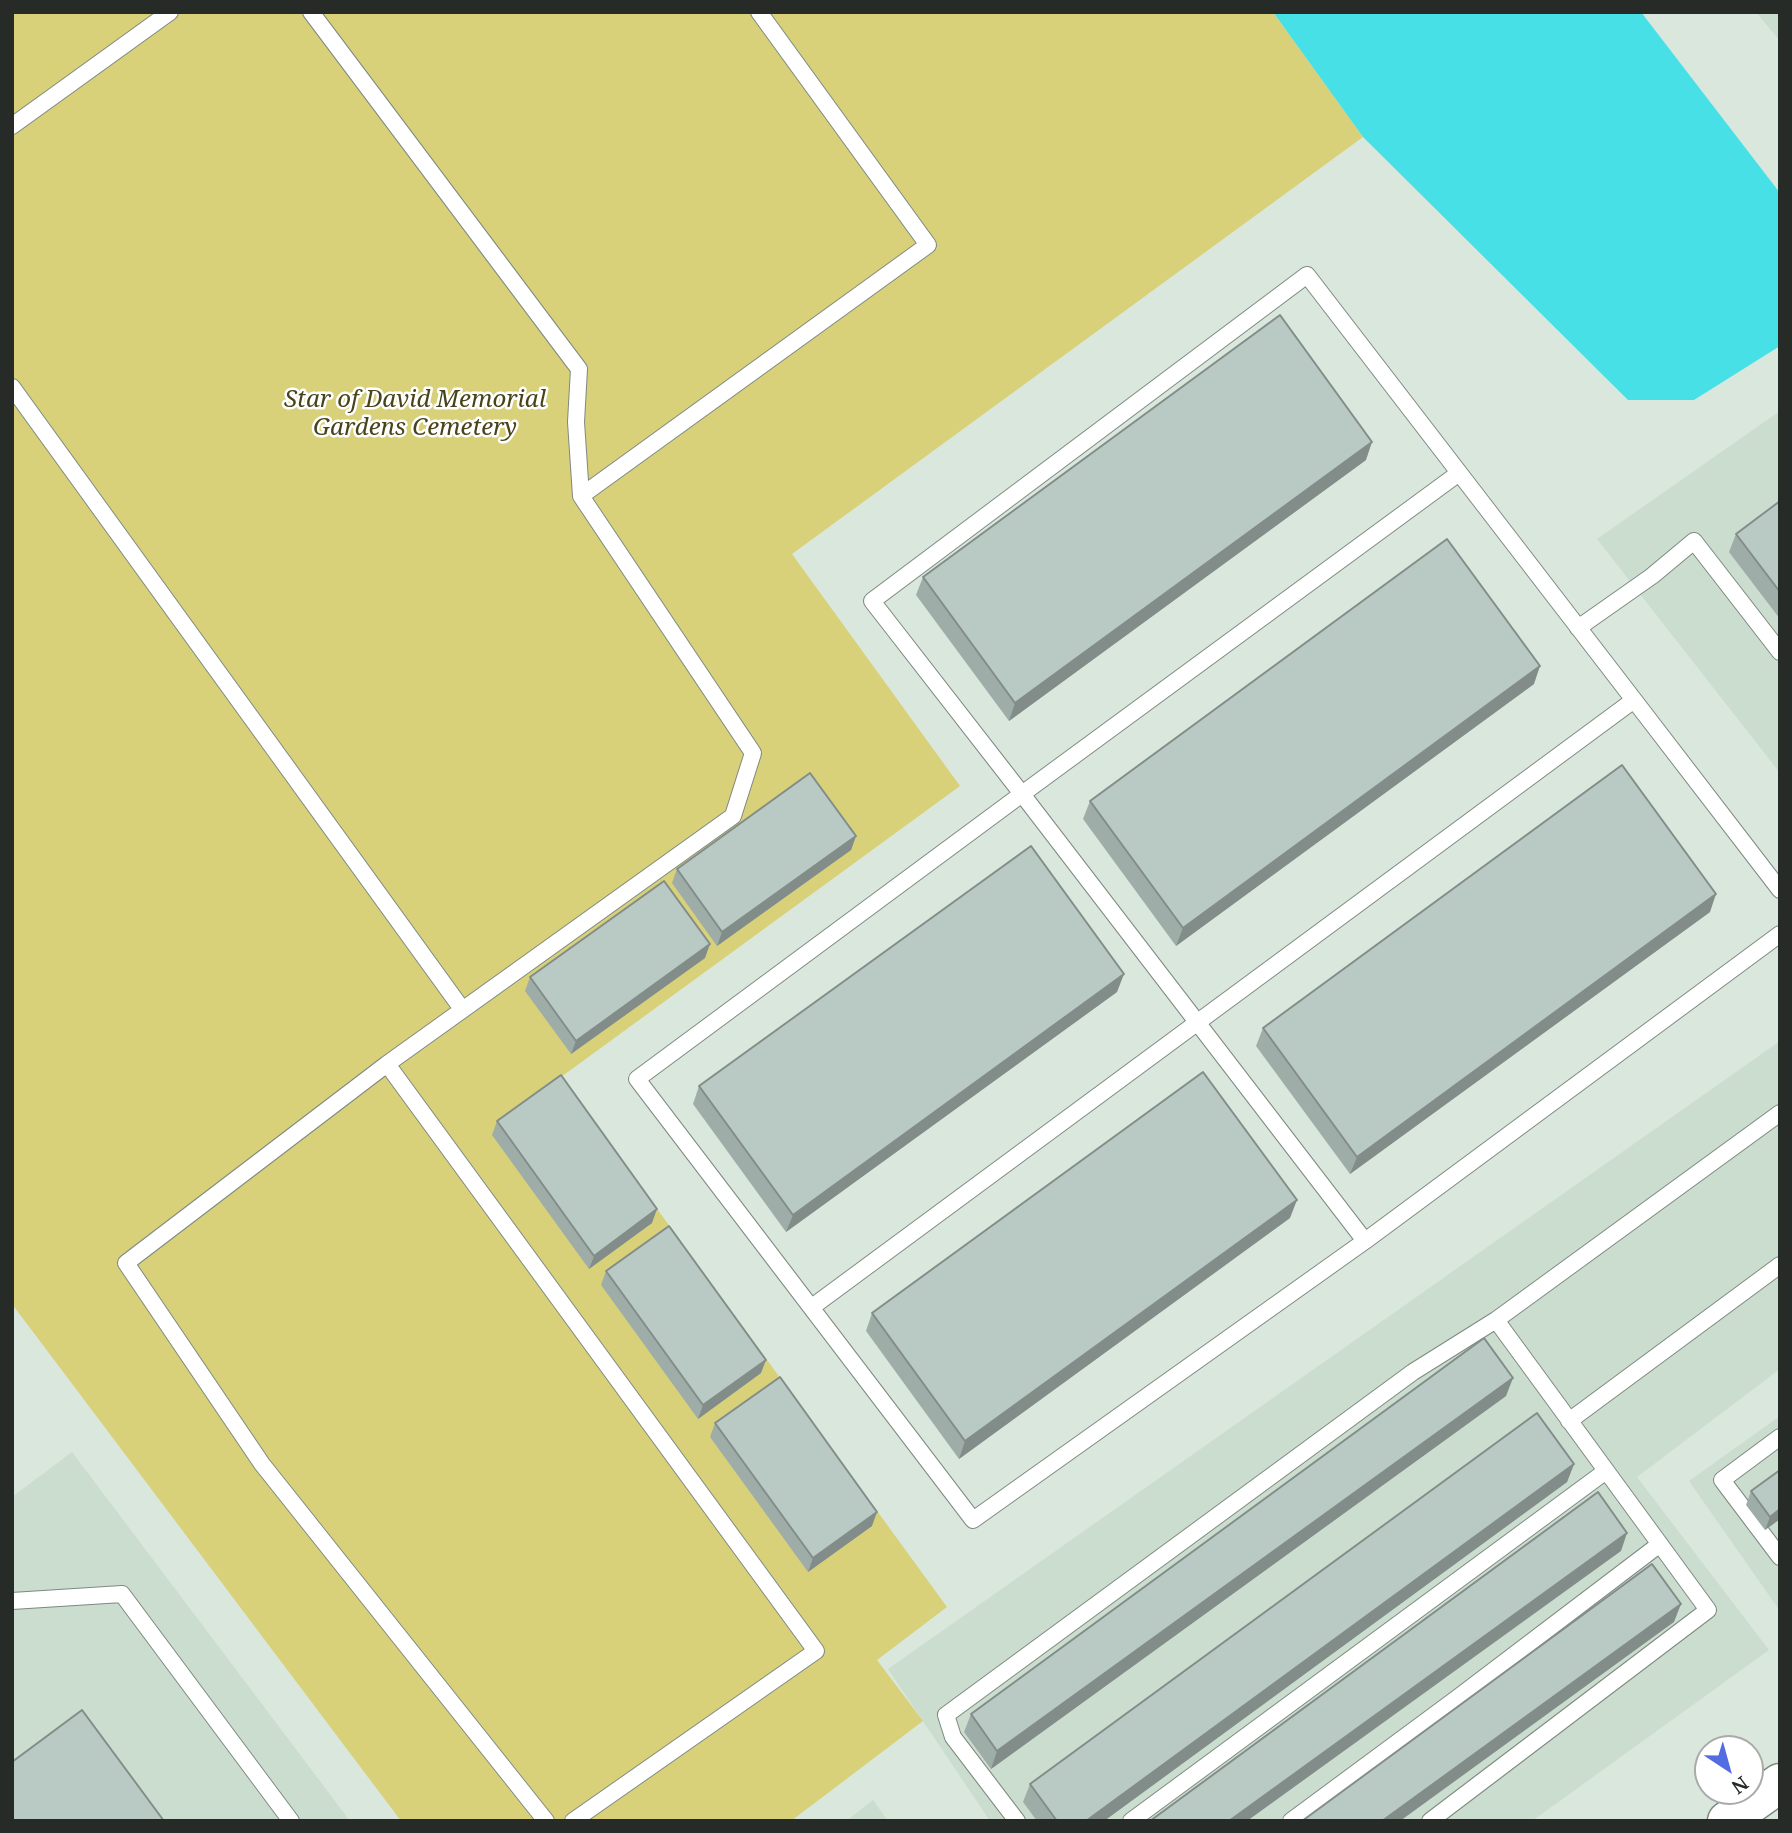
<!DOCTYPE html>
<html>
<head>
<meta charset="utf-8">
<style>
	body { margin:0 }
	#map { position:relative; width:1792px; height:1833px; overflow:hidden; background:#dae7dd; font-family:"Noto Serif",serif }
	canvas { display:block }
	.frame { position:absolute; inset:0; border:14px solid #272b28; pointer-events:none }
	.north { position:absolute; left:1694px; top:1735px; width:70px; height:70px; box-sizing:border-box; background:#fff; border:2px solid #a9aaa9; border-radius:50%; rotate:144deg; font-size:19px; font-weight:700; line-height:28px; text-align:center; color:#272b28 }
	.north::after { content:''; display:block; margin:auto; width:24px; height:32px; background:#536ce2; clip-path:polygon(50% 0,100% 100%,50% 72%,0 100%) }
</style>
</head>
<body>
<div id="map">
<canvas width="1792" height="1833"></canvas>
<div class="frame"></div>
<div class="north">N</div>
</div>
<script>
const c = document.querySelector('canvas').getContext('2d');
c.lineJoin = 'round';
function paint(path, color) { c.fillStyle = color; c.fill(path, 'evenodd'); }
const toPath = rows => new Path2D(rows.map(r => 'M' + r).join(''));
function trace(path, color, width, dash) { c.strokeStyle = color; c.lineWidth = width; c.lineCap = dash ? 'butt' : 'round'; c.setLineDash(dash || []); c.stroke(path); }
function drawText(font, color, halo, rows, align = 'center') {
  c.font = font + ' "Noto Serif",serif'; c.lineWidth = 5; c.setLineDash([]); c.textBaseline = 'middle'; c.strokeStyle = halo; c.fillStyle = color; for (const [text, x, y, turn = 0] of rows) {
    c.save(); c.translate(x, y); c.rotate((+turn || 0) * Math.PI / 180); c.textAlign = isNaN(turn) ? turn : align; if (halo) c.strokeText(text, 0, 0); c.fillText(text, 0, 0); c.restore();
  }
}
paint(toPath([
	[1756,12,1780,12,1780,41],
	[1780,411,1780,773,1597,539],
	[1780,1041,1780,1369,1637,1477,1769,1650,1532,1821,990,1821,888,1669],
	[1780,1416,1780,1611,1689,1481],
	[72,1452,350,1821,12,1821,12,1497],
	[873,1800,888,1821,846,1821]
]), '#caddce');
paint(toPath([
	[12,12,1273,12,1363,137,792,554,960,786,561,1077,947,1607,877,1660,923,1721,791,1821,401,1821,12,1304]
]), '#d8d17a');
paint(toPath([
	[1273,12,1641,12,1780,193,1780,346,1694,400,1628,400,1363,137]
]), '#48e0e7');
const lane = toPath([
	[311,12,579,369,576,422,581,496,753,753,733,816,387,1064,126,1263,262,1464,546,1821],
	[12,126,170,12],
	[12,387,462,1009],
	[1459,473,1022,794,637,1079,973,1520,1365,1241,1022,794,872,601,1307,275,1634,700,1780,890],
	[581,496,928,245,759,12],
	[1578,628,1652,576,1694,541,1780,652],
	[387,1064,816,1651,573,1821],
	[1365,1241,1780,934],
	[812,1307,1634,700],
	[1569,1421,1780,1265],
	[1780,1437,1722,1480,1780,1557],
	[12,1601,122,1594,291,1821],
	[1017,1821,953,1737,946,1715,1413,1372,1496,1320],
	[1131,1821,1606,1471],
	[1291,1821,1456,1699,1660,1544],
	[1430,1821,1708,1610,1496,1320,1780,1113]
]);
const primary = toPath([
	[1727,1821,1780,1783]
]);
trace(lane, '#7e8980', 18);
trace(primary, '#7e8980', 41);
trace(lane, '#fff', 16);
trace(primary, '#fff', 38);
paint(toPath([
	[1366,460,1009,721,916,595,923,577],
	[1780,501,1780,619,1729,552,1736,534],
	[1534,684,1176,946,1083,819,1090,801],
	[856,836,851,850,717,946,672,883,677,869],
	[1710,912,1350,1174,1256,1046,1263,1028],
	[705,958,571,1054,525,991,530,977],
	[1117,992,786,1232,693,1104,699,1086],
	[497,1121,652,1223,589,1269,492,1135],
	[1290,1218,959,1459,866,1331,872,1313],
	[606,1271,761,1373,698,1419,601,1285],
	[1506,1396,991,1769,964,1732,971,1714],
	[715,1423,872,1526,808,1572,710,1437],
	[1574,1464,1567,1482,1104,1821,1037,1821,1023,1802,1030,1784],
	[1751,1491,1780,1519,1765,1530,1746,1505]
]), '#9fada9');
paint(toPath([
	[1372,442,1366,460,1009,721,1015,703],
	[1540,666,1534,684,1176,946,1183,928],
	[856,836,851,850,717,946,722,932],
	[1716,894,1710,912,1350,1174,1357,1157],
	[710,944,705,958,571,1054,576,1041],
	[1124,974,1117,992,786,1232,793,1215],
	[1297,1200,1290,1218,959,1459,965,1441],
	[657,1209,652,1223,589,1269,594,1256],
	[766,1360,761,1373,698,1419,703,1405],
	[1513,1378,1506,1396,991,1769,997,1751],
	[1574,1464,1567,1482,1104,1821,1086,1821],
	[1780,1509,1780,1519,1765,1530,1770,1517],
	[877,1512,872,1526,808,1572,813,1558],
	[1627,1533,1621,1551,1247,1821,1229,1821],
	[1681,1604,1674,1622,1400,1821,1382,1821]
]), '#828d89');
const building = toPath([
	[1280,315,1372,442,1015,703,923,577,1280,315],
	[1780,501,1780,592,1736,534,1780,501],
	[1447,539,1540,666,1183,928,1090,801,1447,539],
	[1622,765,1716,894,1357,1157,1263,1028,1622,765],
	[810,773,856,836,722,932,677,869,810,773],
	[1031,846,1124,974,793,1215,699,1086,1031,846],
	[664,881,710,944,576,1041,530,977,664,881],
	[1203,1072,1297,1200,965,1441,872,1313,1203,1072],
	[561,1075,657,1209,594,1256,497,1121,561,1075],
	[669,1226,766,1360,703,1405,606,1271,669,1226],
	[1484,1338,1513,1378,997,1751,971,1714,1484,1338],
	[780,1377,877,1512,813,1558,715,1423,780,1377],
	[1537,1413,1574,1464,1086,1821,1057,1821,1030,1784,1537,1413],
	[1780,1470,1780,1509,1770,1517,1751,1491,1780,1470],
	[1598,1492,1627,1533,1229,1821,1150,1821,1598,1492],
	[1652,1564,1681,1604,1382,1821,1302,1821,1652,1564],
	[82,1710,164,1821,12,1821,12,1762,82,1710]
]);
paint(building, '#b9c9c4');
trace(building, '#828d89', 2);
drawText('italic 24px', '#48441a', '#fff', [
	["Star of David Memorial",415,400],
	["Gardens Cemetery",415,428]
]);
</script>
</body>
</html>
